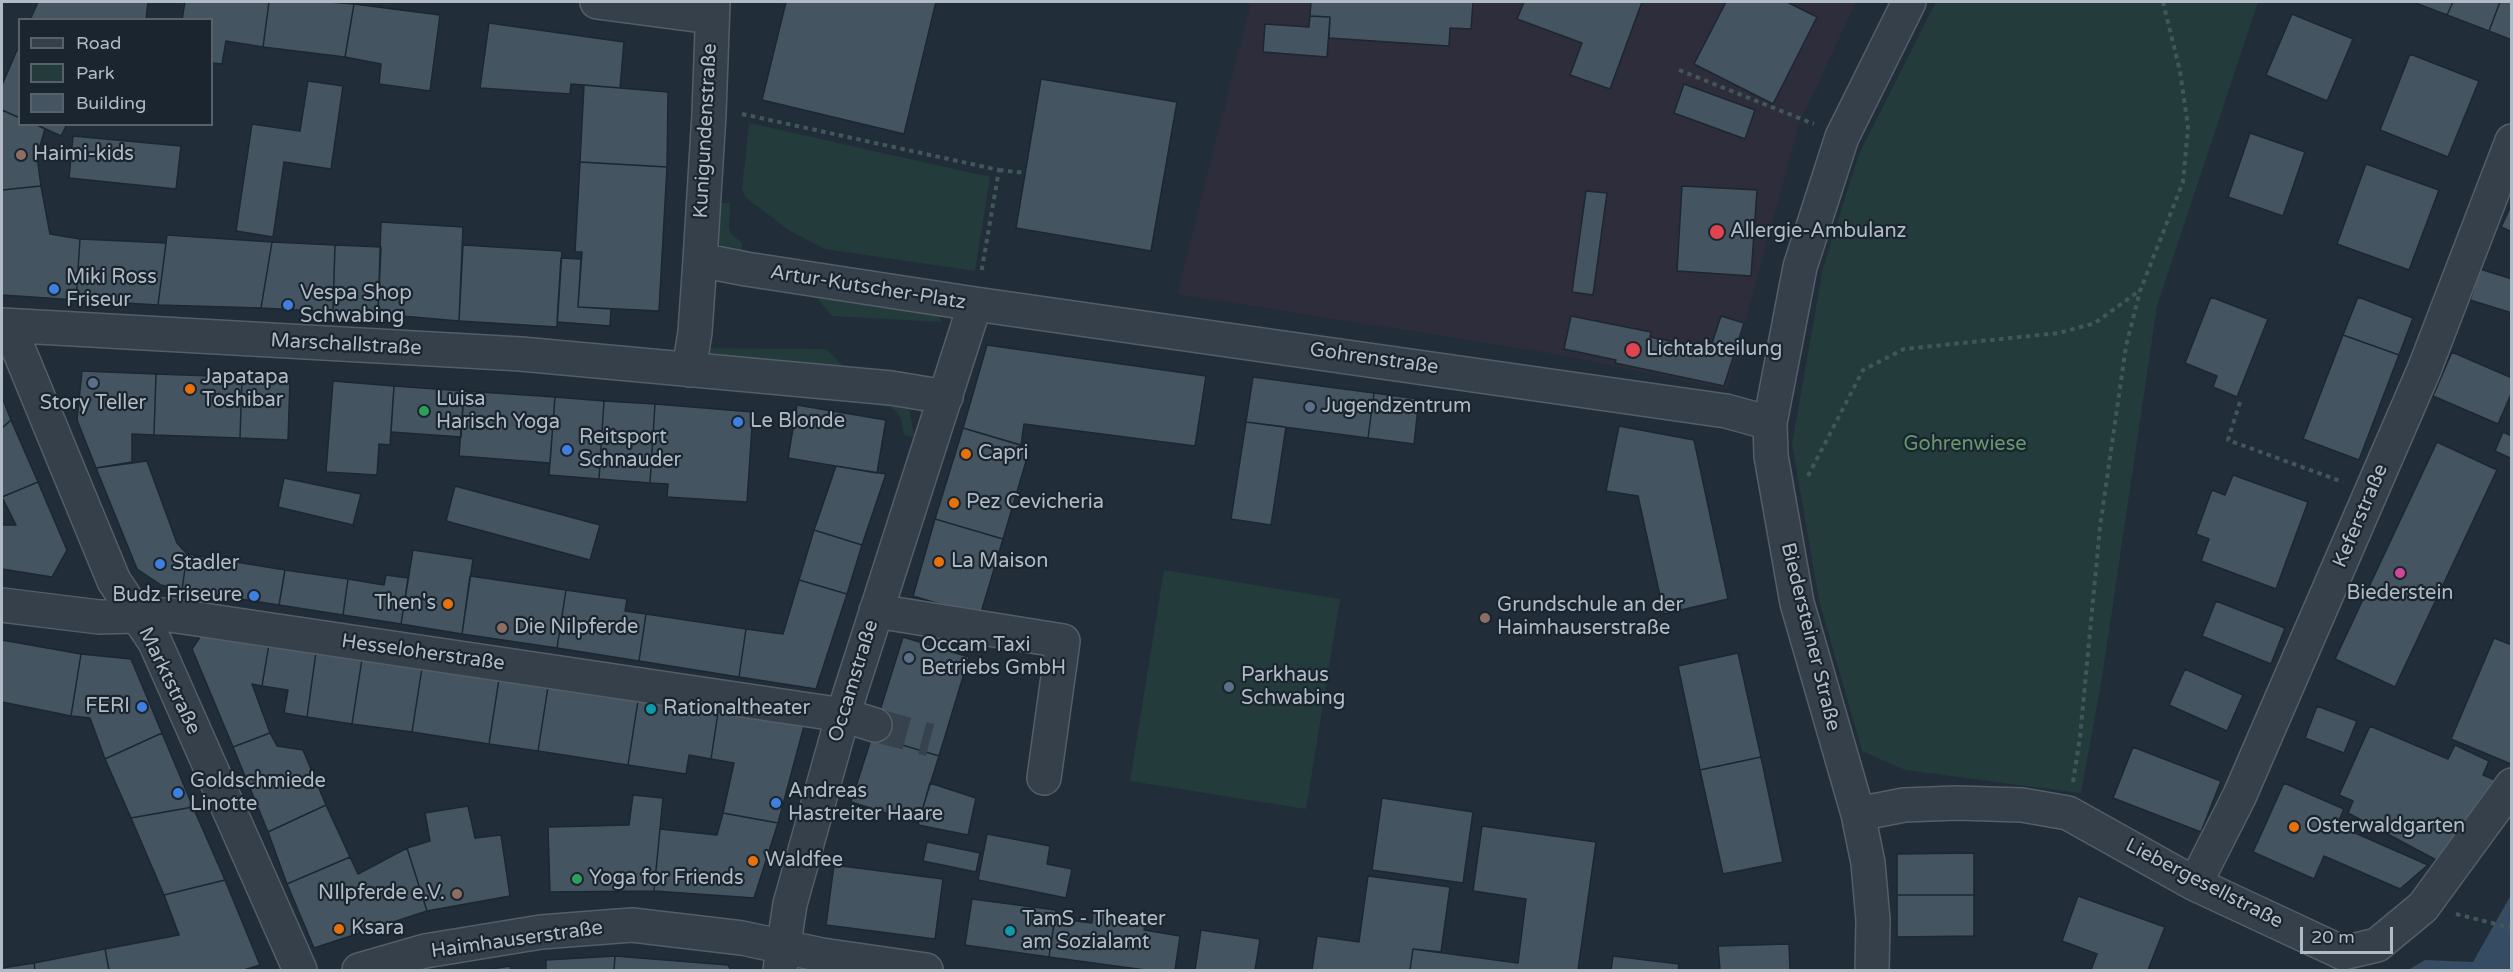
<!DOCTYPE html>
<html>
<head>
<meta charset="utf-8">
<style>
	body { margin:0 }
	#map { position:relative; width:2513px; height:972px; overflow:hidden; background:#212e3a; font-family:"Varela Round",sans-serif }
	canvas { display:block }
	.frame { position:absolute; inset:0; border:3px solid #b0bbc6; pointer-events:none }
	.legend { position:absolute; left:18px; top:18px; width:195px; height:108px; box-sizing:border-box; background:#1a252f; border:2px solid #56616b; margin:0; padding:8px 10px; list-style:none; font-size:18px; color:#b0bbc6 }
	.legend li { display:flex; align-items:center; gap:12px; height:30px }
	.legend b { width:30px; border:2px solid #56616b }
	.scale { position:absolute; left:2300px; top:927px; width:93px; height:27px; box-sizing:border-box; border:3px solid #b0bbc6; border-top:0; padding-left:8px; font-size:18px; line-height:21px; white-space:nowrap; color:#b0bbc6; -webkit-text-stroke:4px #1a252f; paint-order:stroke }
</style>
</head>
<body>
<div id="map">
<canvas width="2513" height="972"></canvas>
<div class="frame"></div>
<ul class="legend">
<li><b style="height:8px;background:#35404a"></b>Road</li>
<li><b style="height:16px;background:#233b3b"></b>Park</li>
<li><b style="height:16px;background:#445461"></b>Building</li>
</ul>
<div class="scale">20 m</div>
</div>
<script>
const c = document.querySelector('canvas').getContext('2d');
c.lineJoin = 'round';
function paint(path, color) { c.fillStyle = color; c.fill(path, 'evenodd'); }
const toPath = rows => new Path2D(rows.map(r => 'M' + r).join(''));
function trace(path, color, width, dash) { c.strokeStyle = color; c.lineWidth = width; c.lineCap = dash ? 'butt' : 'round'; c.setLineDash(dash || []); c.stroke(path); }
function drawText(font, color, halo, rows, align = 'center') {
  c.font = font + ' "Varela Round",sans-serif'; c.lineWidth = 4.5; c.setLineDash([]); c.textBaseline = 'middle'; c.strokeStyle = halo; c.fillStyle = color; for (const [text, x, y, turn = 0] of rows) {
    c.save(); c.translate(x, y); c.rotate((+turn || 0) * Math.PI / 180); c.textAlign = isNaN(turn) ? turn : align; if (halo) c.strokeText(text, 0, 0); c.fillText(text, 0, 0); c.restore();
  }
}
paint(toPath([
	[1251,2,1856,2,1799,124,1727,389,1556,354,1177,294]
]), '#2e2d3b');
paint(toPath([
	[1936,2,2258,2,2157,306,2102,678,2081,793,1905,770,1862,751,1819,600,1792,444,1823,268,1859,154],
	[749,123,990,177,975,271,825,249,790,231,745,197,742,188],
	[713,203,730,203,729,228,731,234,742,243,742,259,723,249,719,243,714,234],
	[810,290,935,311,942,322,832,316],
	[706,348,826,349,849,372,707,358],
	[874,395,902,404,910,412,914,437,904,435,901,418,896,411,889,407,873,405],
	[1164,570,1340,599,1306,809,1130,781]
]), '#233b3b');
paint(toPath([
	[2511,895,2511,970,2408,970,2425,960,2473,962]
]), '#354c62');
const building = toPath([
	[38,2,148,2,146,20,30,20,38,2],
	[185,2,269,2,263,47,226,41,222,64,212,63,212,20,182,20,185,2],
	[269,2,328,2,354,4,345,57,263,47,269,2],
	[786,2,936,2,904,134,762,100,786,2],
	[1311,2,1473,2,1471,29,1450,28,1449,46,1329,38,1330,17,1310,16,1311,2],
	[1524,2,1642,2,1610,89,1570,75,1582,43,1517,19,1524,2],
	[1726,2,1787,2,1817,17,1773,104,1694,64,1726,2],
	[2413,2,2453,2,2447,15,2413,2],
	[2453,2,2500,2,2489,31,2447,15,2453,2],
	[2500,2,2512,2,2512,40,2489,31,2500,2],
	[354,4,440,15,430,91,379,84,381,64,345,57,354,4],
	[2292,14,2353,39,2327,101,2266,75,2292,14],
	[1310,16,1330,17,1327,57,1263,52,1265,24,1309,27,1310,16],
	[489,23,624,42,620,88,571,84,570,94,480,88,489,23],
	[17,50,20,52,20,118,2,110,2,85,17,50],
	[2410,54,2479,81,2448,157,2380,130,2410,54],
	[1041,79,1177,102,1151,251,1016,228,1041,79],
	[308,81,343,86,331,169,284,162,273,237,236,231,252,124,300,131,308,81],
	[1684,84,1755,110,1745,139,1674,113,1684,84],
	[584,85,668,92,667,167,580,162,584,85],
	[2,110,20,118,20,124,35,124,45,129,37,156,41,186,2,190,2,110],
	[35,124,67,124,61,136,35,124],
	[2250,133,2305,152,2283,216,2228,197,2250,133],
	[73,136,181,146,176,189,69,178,73,136],
	[580,162,667,167,659,311,578,307,582,252,575,252,580,162],
	[2366,164,2439,190,2409,270,2337,244,2366,164],
	[41,186,50,234,80,239,76,300,2,295,2,190,41,186],
	[1682,186,1757,190,1751,276,1677,271,1682,186],
	[1586,191,1607,193,1593,295,1572,292,1586,191],
	[2512,204,2512,232,2501,227,2512,204],
	[381,222,463,227,459,321,378,314,381,222],
	[167,235,272,242,261,308,158,305,167,235],
	[80,239,166,243,158,305,76,300,80,239],
	[272,242,335,245,333,312,261,308,272,242],
	[335,245,381,247,378,314,333,312,335,245],
	[463,245,562,251,557,327,459,321,463,245],
	[561,258,581,259,578,307,611,309,610,326,557,322,561,258],
	[2480,269,2512,279,2512,313,2470,300,2480,269],
	[2211,297,2268,319,2237,397,2213,387,2217,376,2185,363,2211,297],
	[2358,297,2413,318,2399,355,2343,335,2358,297],
	[1571,316,1651,332,1650,337,1710,349,1721,316,1744,323,1724,386,1615,363,1616,360,1564,349,1571,316],
	[2343,335,2399,355,2359,460,2303,439,2343,335],
	[987,345,1206,376,1195,446,1024,424,1021,445,963,428,987,345],
	[2452,352,2512,378,2512,392,2498,424,2433,396,2452,352],
	[82,371,156,374,154,435,132,434,132,462,96,468,77,420,82,371],
	[156,374,242,377,240,438,154,435,156,374],
	[242,377,290,379,288,440,240,438,242,377],
	[1253,377,1374,393,1368,438,1246,422,1253,377],
	[333,381,394,386,390,445,379,444,377,475,326,472,333,381],
	[394,386,464,391,461,437,391,432,394,386],
	[464,391,555,397,550,463,459,456,464,391],
	[1374,393,1419,399,1414,444,1368,438,1374,393],
	[2,397,11,420,2,428,2,397],
	[555,397,604,401,599,479,549,475,555,397],
	[604,401,655,404,650,483,599,479,604,401],
	[655,404,753,412,747,502,667,497,668,484,650,483,655,404],
	[797,405,886,420,877,473,788,458,797,405],
	[11,420,38,482,2,497,2,428,11,420],
	[1246,422,1286,427,1271,525,1231,519,1246,422],
	[1619,426,1694,440,1728,599,1664,614,1638,496,1606,491,1619,426],
	[963,428,1030,448,1003,539,935,519,963,428],
	[2503,432,2512,436,2512,459,2495,451,2503,432],
	[2437,442,2497,470,2395,687,2335,659,2437,442],
	[147,461,177,543,187,554,182,590,161,585,137,569,96,468,147,461],
	[836,466,886,474,862,545,814,530,836,466],
	[2233,475,2308,502,2276,589,2201,561,2209,539,2196,534,2212,490,2225,495,2233,475],
	[284,478,361,494,353,525,278,507,284,478],
	[38,482,67,550,52,577,2,569,2,525,16,525,2,497,38,482],
	[455,486,600,525,590,560,446,521,455,486],
	[935,519,1003,539,980,616,913,596,935,519],
	[814,530,862,545,847,594,799,580,814,530],
	[413,550,473,559,462,634,401,624,413,550],
	[187,554,285,570,279,605,182,590,187,554],
	[285,570,348,579,343,615,279,605,285,570],
	[386,575,408,578,401,624,343,615,348,579,384,585,386,575],
	[470,576,566,590,557,648,462,634,470,576],
	[799,580,847,594,816,689,739,677,746,629,783,634,799,580],
	[566,590,627,599,625,611,646,614,639,661,557,648,566,590],
	[2216,601,2285,628,2271,664,2202,636,2216,601],
	[646,614,746,629,739,677,639,661,646,614],
	[202,634,269,644,262,686,252,684,270,733,233,747,192,649,202,634],
	[903,637,969,657,939,756,872,736,903,637],
	[2494,638,2512,645,2511,764,2451,739,2494,638],
	[2,640,81,654,71,716,2,702,2,640],
	[269,644,316,652,307,717,284,713,288,690,262,686,269,644],
	[316,652,362,659,352,724,307,717,316,652],
	[1738,653,1761,757,1700,770,1678,666,1738,653],
	[81,654,131,659,162,733,105,759,90,718,71,716,81,654],
	[362,659,422,668,412,732,352,724,362,659],
	[422,668,499,679,489,744,412,732,422,668],
	[2185,669,2243,695,2227,731,2169,705,2185,669],
	[499,679,548,687,538,751,489,744,499,679],
	[548,687,638,701,628,765,538,751,548,687],
	[638,701,718,713,711,759,689,755,686,774,628,765,638,701],
	[2317,706,2357,721,2344,753,2305,738,2317,706],
	[718,713,804,726,778,823,723,813,734,763,711,759,718,713],
	[2370,726,2448,759,2455,745,2489,761,2483,775,2495,780,2440,862,2348,813,2353,801,2339,795,2370,726],
	[162,733,193,807,131,818,105,759,162,733],
	[270,733,277,746,303,750,326,805,268,832,233,747,270,733],
	[872,736,939,756,918,823,851,802,872,736],
	[2133,747,2221,781,2201,832,2113,798,2133,747],
	[1761,757,1783,862,1723,874,1700,770,1761,757],
	[930,783,976,798,968,835,918,825,930,783],
	[2284,783,2344,809,2337,825,2428,865,2400,889,2324,856,2314,879,2253,852,2284,783],
	[633,795,663,798,654,891,550,892,548,827,629,825,633,795],
	[1382,798,1473,812,1463,883,1372,870,1382,798],
	[326,805,350,857,287,884,268,832,326,805],
	[468,806,475,838,501,835,510,896,427,911,407,848,430,841,425,813,468,806],
	[193,807,225,880,164,895,131,818,193,807],
	[723,813,778,823,754,898,654,891,660,829,717,835,723,813],
	[1482,826,1596,842,1578,970,1410,970,1413,949,1518,963,1526,899,1473,891,1482,826],
	[987,834,1050,846,1047,864,1072,869,1066,898,978,880,987,834],
	[927,842,980,853,976,872,923,861,927,842],
	[407,848,427,911,314,948,287,884,350,857,358,874,407,848],
	[1974,853,1974,895,1897,895,1897,854,1974,853],
	[834,865,943,879,935,939,826,925,834,865],
	[1368,876,1450,887,1441,952,1413,949,1410,970,1312,970,1317,936,1359,942,1368,876],
	[225,880,260,965,244,970,109,970,105,949,179,935,164,895,225,880],
	[1897,895,1974,895,1974,936,1897,937,1897,895],
	[2078,896,2165,927,2148,970,2091,970,2097,954,2062,941,2078,896],
	[972,899,1056,910,1049,957,965,945,972,899],
	[1093,911,1146,919,1144,930,1180,936,1175,970,1145,970,1049,957,1055,918,1092,923,1093,911],
	[1201,930,1260,939,1255,970,1195,970,1201,930],
	[1789,944,1790,970,1720,970,1718,946,1789,944],
	[105,949,109,970,35,970,34,963,105,949],
	[615,956,728,965,731,970,614,970,615,956],
	[615,956,614,970,546,970,546,960,615,956],
	[1613,956,1679,964,1678,970,1611,970,1613,956],
	[34,963,35,970,2,970,2,968,34,963],
	[510,966,511,970,485,970,510,966]
]);
paint(building, '#445461');
trace(building, '#1c2731', 1.5);
trace(toPath([
	[875,725,930,740]
]), '#36434f', 33, [33, 16]);
const minor = toPath([
	[597,2,711,17],
	[700,260,746,269,975,304,1726,411,1770,423],
	[2,325,521,354,891,388,946,397],
	[9,326,114,581,155,642,300,970],
	[689,370,695,332,700,260,709,114,713,2],
	[2,605,99,617,170,615,843,715,875,725],
	[876,611,1063,641,1044,778],
	[1858,814,1904,805,1957,803,2022,805,2068,813,2195,884,2343,953,2377,945,2423,907,2512,785],
	[2195,884,2239,797,2424,370,2512,141],
	[359,970,425,951,541,932,632,925,742,938,822,955,926,970],
	[780,970,790,904,843,715,975,304],
	[1872,970,1873,920,1868,863,1858,814,1797,603,1771,456,1770,423,1800,267,1842,137,1909,2]
]);
trace(minor, '#535e68', 36);
trace(toPath([
	[1679,70,1814,124],
	[742,114,999,170,981,274],
	[999,170,1025,173],
	[2240,402,2228,440,2343,482],
	[1808,476,1863,370,1904,349,2059,333,2095,323,2139,291],
	[2073,782,2080,737,2100,527,2126,346,2140,291,2183,182,2188,127,2180,71,2163,2],
	[2456,914,2512,928]
]), '#415758', 4, [4.5, 4.5]);
trace(minor, '#35404a', 33);
for (const [x, y, r, color] of [
	[21,155,6,"#8d6e63"],
	[1717,232,8,"#e0444e"],
	[54,289,6,"#3f7fe0"],
	[288,305,6,"#3f7fe0"],
	[1633,350,8,"#e0444e"],
	[93,383,6,"#5c6f8a"],
	[190,389,6,"#e8710a"],
	[1310,407,6,"#5c6f8a"],
	[424,411,6,"#2e9e5b"],
	[738,422,6,"#3f7fe0"],
	[567,450,6,"#3f7fe0"],
	[966,454,6,"#e8710a"],
	[954,503,6,"#e8710a"],
	[939,562,6,"#e8710a"],
	[160,564,6,"#3f7fe0"],
	[2400,573,6,"#d1479c"],
	[254,596,6,"#3f7fe0"],
	[448,604,6,"#e8710a"],
	[1485,618,6,"#8d6e63"],
	[502,628,6,"#8d6e63"],
	[909,658,6,"#5c6f8a"],
	[1229,687,6,"#5c6f8a"],
	[142,707,6,"#3f7fe0"],
	[651,709,6,"#0f9aa8"],
	[178,793,6,"#3f7fe0"],
	[776,803,6,"#3f7fe0"],
	[2294,827,6,"#e8710a"],
	[753,861,6,"#e8710a"],
	[577,879,6,"#2e9e5b"],
	[457,894,6,"#8d6e63"],
	[339,929,6,"#e8710a"],
	[1010,931,6,"#0f9aa8"]
]) { const dot = new Path2D(); dot.arc(x, y, r, 0, 2 * Math.PI); c.fillStyle = color; c.fill(dot); trace(dot, '#1a252f', 2); }
drawText('20px', '#b0bbc6', '#1a252f', [
	["Kunigundenstraße",706,131,-87],
	["Artur-Kutscher-Platz",868,288,9],
	["Marschallstraße",346,345,3],
	["Gohrenstraße",1374,359,8],
	["Keferstraße",2361,516,-67],
	["Biedersteiner Straße",1810,637,76],
	["Hesseloherstraße",423,653,8],
	["Marktstraße",169,681,64],
	["Occamstraße",854,681,-73],
	["Liebergesellstraße",2204,884,27],
	["Haimhauserstraße",517,940,-8]
]);
drawText('20px', '#b0bbc6', '#1a252f', [
	["Haimi-kids",33,155],
	["Allergie-Ambulanz",1730,232],
	["Miki Ross",66,278],
	["Friseur",66,301],
	["Vespa Shop",300,294],
	["Schwabing",300,317],
	["Lichtabteilung",1646,350],
	["Japatapa",202,378],
	["Toshibar",202,401],
	["Luisa",436,400],
	["Harisch Yoga",436,423],
	["Story Teller",93,404,"center"],
	["Jugendzentrum",1322,407],
	["Le Blonde",750,422],
	["Reitsport",579,438],
	["Schnauder",579,461],
	["Capri",978,454],
	["Pez Cevicheria",966,503],
	["La Maison",951,562],
	["Stadler",172,564],
	["Biederstein",2400,594,"center"],
	["Budz Friseure",242,596,"right"],
	["Then's",436,604,"right"],
	["Grundschule an der",1497,606],
	["Haimhauserstraße",1497,629],
	["Die Nilpferde",514,628],
	["Occam Taxi",921,646],
	["Betriebs GmbH",921,669],
	["Parkhaus",1241,676],
	["Schwabing",1241,699],
	["FERI",130,707,"right"],
	["Rationaltheater",663,709],
	["Goldschmiede",190,782],
	["Linotte",190,805],
	["Andreas",788,792],
	["Hastreiter Haare",788,815],
	["Osterwaldgarten",2306,827],
	["Waldfee",765,861],
	["Yoga for Friends",589,879],
	["NIlpferde e.V.",445,894,"right"],
	["TamS - Theater",1022,920],
	["am Sozialamt",1022,943],
	["Ksara",351,929]
], 'left');
drawText('20px', '#67986d', '#1a252f', [
	["Gohrenwiese",1965,445]
]);
</script>
</body>
</html>
